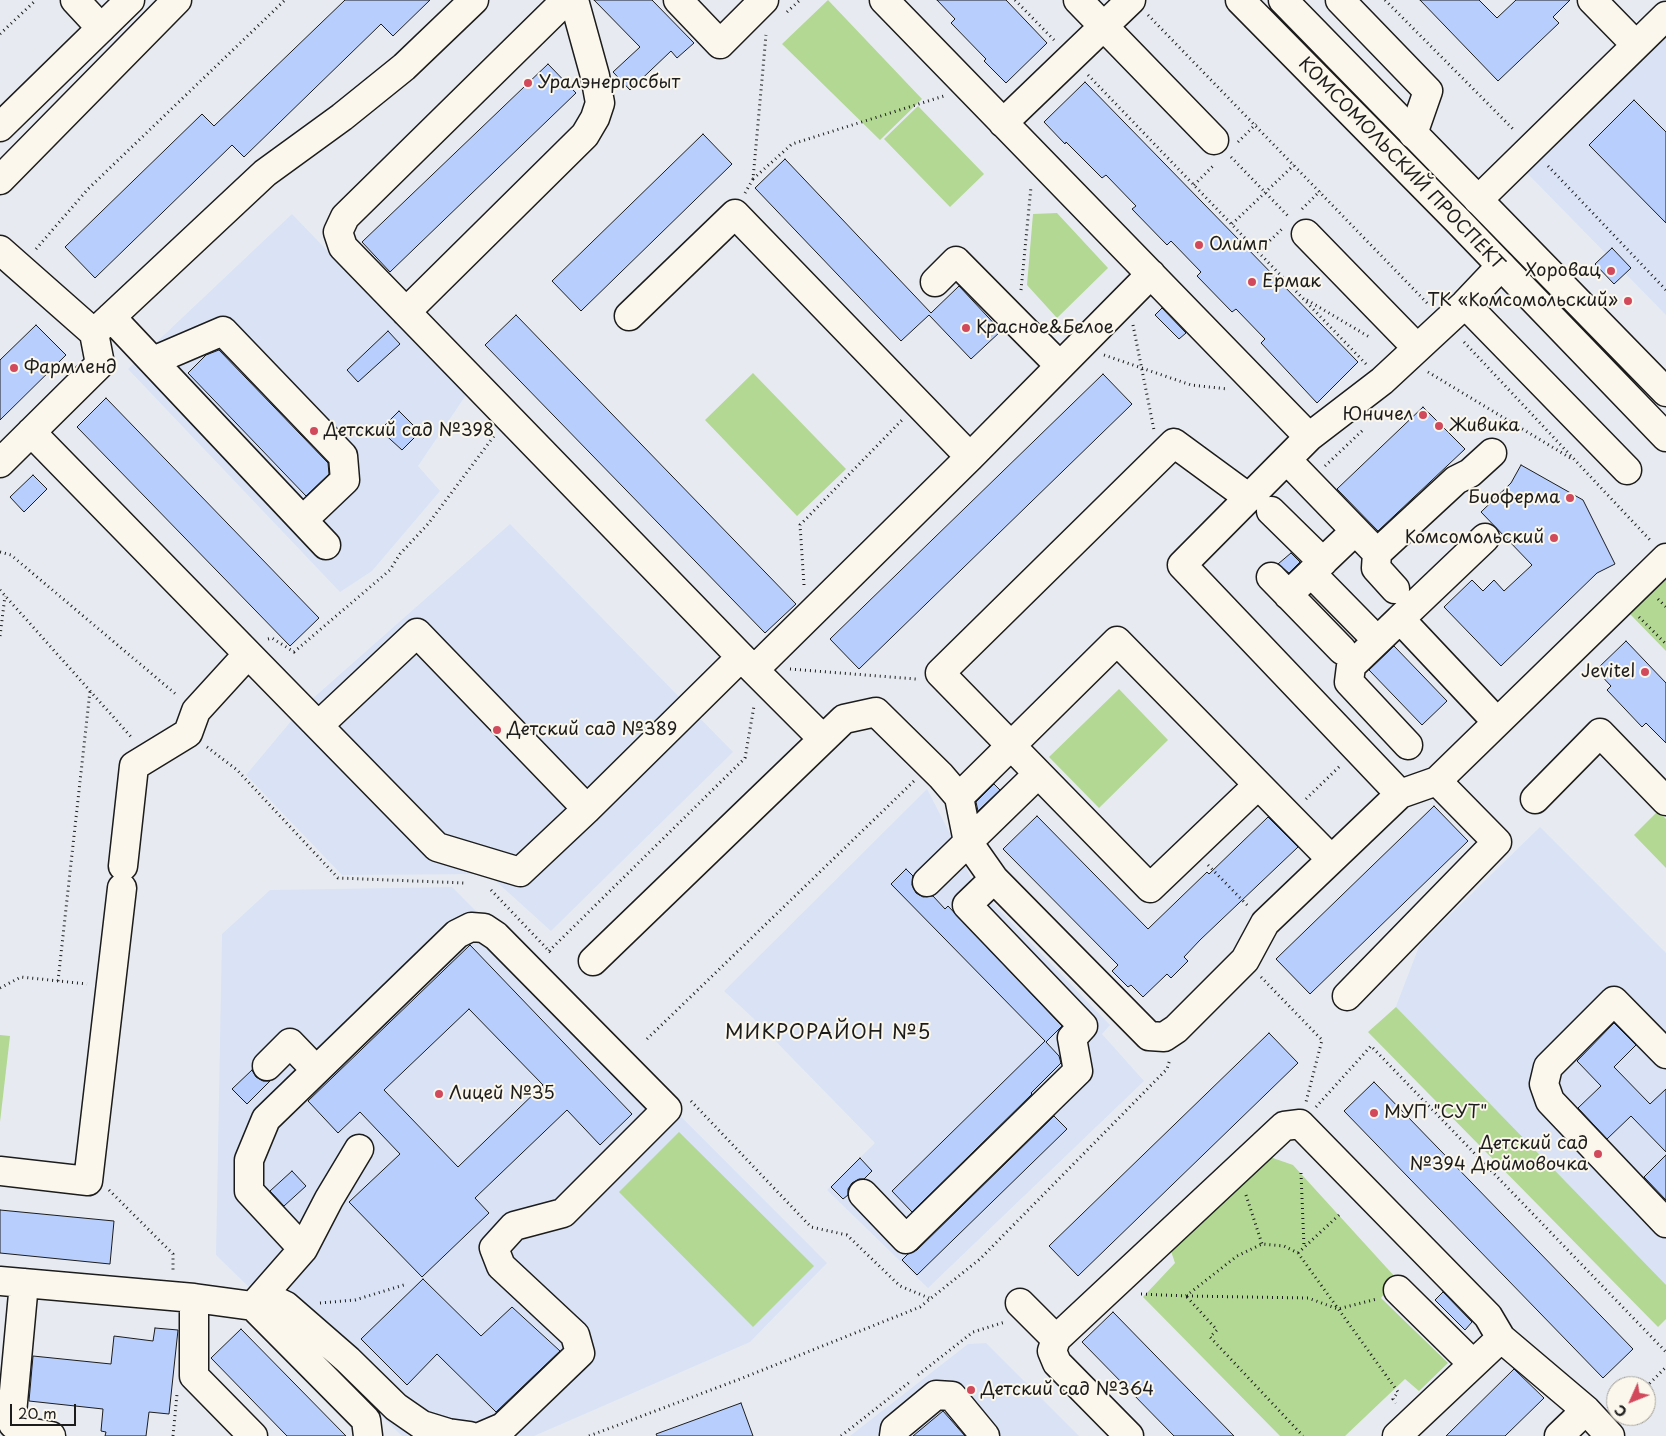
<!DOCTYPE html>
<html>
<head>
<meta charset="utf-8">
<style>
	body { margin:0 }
	#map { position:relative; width:1666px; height:1436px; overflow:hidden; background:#e7ebf1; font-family:"Playpen Sans",sans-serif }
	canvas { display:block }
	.north { position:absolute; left:1606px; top:1376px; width:50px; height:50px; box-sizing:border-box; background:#fbf7ec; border:1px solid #a29f99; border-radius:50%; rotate:226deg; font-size:14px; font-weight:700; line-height:20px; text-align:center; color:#1c1c1c }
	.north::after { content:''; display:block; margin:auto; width:18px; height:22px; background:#d1495b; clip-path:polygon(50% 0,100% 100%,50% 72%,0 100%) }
	.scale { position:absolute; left:10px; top:1404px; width:66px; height:22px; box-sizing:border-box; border:2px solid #1c1c1c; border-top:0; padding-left:6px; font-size:15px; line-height:18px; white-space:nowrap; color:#1c1c1c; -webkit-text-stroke:4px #fbf7ec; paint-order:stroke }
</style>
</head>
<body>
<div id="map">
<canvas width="1666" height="1436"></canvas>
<div class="north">С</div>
<div class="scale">20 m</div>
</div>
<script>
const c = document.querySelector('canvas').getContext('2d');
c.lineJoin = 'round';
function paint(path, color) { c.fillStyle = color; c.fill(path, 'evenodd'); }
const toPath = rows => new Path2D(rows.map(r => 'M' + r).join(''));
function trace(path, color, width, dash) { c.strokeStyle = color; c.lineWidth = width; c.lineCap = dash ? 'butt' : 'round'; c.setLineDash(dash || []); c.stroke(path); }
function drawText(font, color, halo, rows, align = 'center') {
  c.font = font + ' "Playpen Sans",sans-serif'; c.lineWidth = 4; c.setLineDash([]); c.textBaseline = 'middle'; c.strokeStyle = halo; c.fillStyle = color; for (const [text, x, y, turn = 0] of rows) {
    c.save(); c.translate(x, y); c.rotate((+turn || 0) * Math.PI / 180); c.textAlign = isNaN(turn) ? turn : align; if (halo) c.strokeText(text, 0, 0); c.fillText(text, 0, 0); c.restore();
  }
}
paint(toPath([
	[1666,34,1666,315,1525,171],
	[292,214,466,395,418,466,440,491,372,571,340,592,128,369],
	[510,524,733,752,551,931,488,874,342,875,246,775,302,708],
	[927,789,959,851,973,883,1110,1025,1102,1034,1144,1081,928,1288,827,1190,875,1143,753,1018,724,991],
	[1540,827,1666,953,1666,1294,1393,1014,1420,944],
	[452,887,827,1263,750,1342,534,1436,402,1436,216,1255,222,934,270,890],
	[986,1343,1079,1436,850,1436,968,1344]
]), '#d9e3f5');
paint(toPath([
	[828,0,922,99,880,140,782,44],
	[918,106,984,174,950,207,884,139],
	[1057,213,1108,268,1057,318,1027,285,1033,214],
	[753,373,846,469,797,516,705,420],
	[1666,579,1666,651,1630,614],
	[1119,689,1168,740,1099,808,1049,757],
	[1658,811,1666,819,1666,868,1634,835],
	[1396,1007,1666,1285,1666,1319,1658,1327,1368,1032],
	[0,1035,10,1036,0,1122],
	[679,1132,814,1266,753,1327,619,1192],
	[1270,1157,1293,1165,1396,1278,1381,1298,1448,1363,1419,1391,1405,1379,1345,1436,1280,1436,1143,1297,1175,1263,1170,1248]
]), '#b2d893');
const building = toPath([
	[345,0,430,0,393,36,381,24,244,157,232,145,95,278,65,247,202,114,214,126,345,0],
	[594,0,652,0,694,43,677,58,671,51,630,90,613,72,640,47,594,0],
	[937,0,1006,0,1047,43,1006,83,984,61,986,59,951,23,955,19,937,0],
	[1420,0,1479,0,1497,18,1516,0,1570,0,1553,17,1559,23,1498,81,1420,0],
	[548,64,576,93,390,272,362,242,548,64],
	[1085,82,1358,362,1317,403,1261,343,1265,339,1236,309,1232,312,1197,276,1201,272,1171,241,1167,245,1132,209,1136,206,1106,175,1102,178,1066,142,1065,144,1044,122,1085,82],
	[1634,100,1666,132,1666,223,1589,145,1634,100],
	[703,134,732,164,581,311,552,281,703,134],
	[785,159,931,313,959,286,1001,331,971,359,929,315,901,341,755,188,785,159],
	[1612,248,1631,268,1614,284,1595,264,1612,248],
	[1162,308,1186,333,1179,339,1155,315,1162,308],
	[516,315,796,604,765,633,485,345,516,315],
	[36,325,66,355,0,420,0,360,36,325],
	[388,331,400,344,358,382,347,370,388,331],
	[219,350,328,463,329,474,306,496,188,373,206,355,219,350],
	[1103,374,1132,404,859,669,830,639,1103,374],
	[106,398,319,618,290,646,77,427,106,398],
	[1423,407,1465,449,1378,531,1337,489,1423,407],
	[399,411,420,432,402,450,380,430,399,411],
	[1521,465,1583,500,1615,564,1597,573,1501,666,1444,607,1472,580,1483,591,1494,580,1504,591,1532,565,1481,512,1511,483,1521,465],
	[33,475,47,489,24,512,10,497,33,475],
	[1291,553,1300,562,1289,573,1278,564,1291,553],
	[1626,641,1666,683,1666,743,1646,723,1642,727,1607,690,1611,686,1596,670,1626,641],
	[1394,646,1447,701,1422,725,1369,670,1394,646],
	[994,784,1000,790,978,811,976,802,994,784],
	[1434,806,1468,841,1310,994,1276,959,1434,806],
	[1037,816,1148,929,1207,872,1209,874,1268,817,1298,847,1200,940,1184,957,1188,961,1171,978,1167,974,1143,997,1131,985,1128,987,1112,971,1118,965,1003,849,1037,816],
	[906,869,913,876,912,885,916,893,923,897,933,896,945,909,948,906,1062,1026,1046,1042,1059,1056,1061,1063,1031,1093,1032,1094,912,1212,892,1191,1045,1041,891,884,906,869],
	[470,945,632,1114,600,1145,567,1110,475,1198,489,1213,422,1277,349,1202,400,1154,360,1112,338,1133,308,1101,470,945],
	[469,1009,543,1085,458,1167,384,1090,469,1009],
	[1614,1023,1636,1045,1614,1067,1650,1104,1666,1089,1666,1152,1631,1116,1607,1139,1578,1108,1601,1086,1577,1061,1614,1023],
	[1269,1033,1298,1063,1078,1276,1049,1246,1269,1033],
	[252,1070,256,1077,263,1081,270,1081,247,1104,232,1089,252,1070],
	[1374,1082,1633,1349,1603,1378,1344,1111,1374,1082],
	[1054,1116,1067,1129,917,1275,902,1260,908,1254,917,1250,1054,1116],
	[1666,1155,1666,1200,1644,1177,1666,1155],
	[860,1158,872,1171,864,1179,859,1179,852,1183,848,1189,848,1195,843,1199,831,1187,860,1158],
	[292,1171,306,1186,284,1206,270,1191,292,1171],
	[0,1210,114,1221,110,1264,0,1253,0,1210],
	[423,1279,481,1336,512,1307,560,1351,496,1412,437,1354,407,1385,361,1339,423,1279],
	[1443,1292,1472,1322,1465,1330,1435,1300,1443,1292],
	[1113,1312,1234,1436,1174,1436,1082,1342,1113,1312],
	[155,1328,178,1330,169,1414,149,1412,146,1436,105,1436,106,1432,101,1431,103,1409,29,1401,33,1356,111,1364,114,1336,153,1341,155,1328],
	[241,1329,346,1436,287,1436,211,1358,241,1329],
	[1514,1369,1544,1398,1505,1436,1446,1436,1514,1369],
	[741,1403,753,1436,657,1436,656,1434,741,1403],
	[943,1411,965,1436,913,1436,943,1411]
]);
paint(building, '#b8cffe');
trace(building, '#1c1c1c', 1);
const minor = toPath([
	[75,0,101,28],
	[566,0,345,217,338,232,343,247,741,657,823,739],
	[678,0,720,44,764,0],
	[884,0,1309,437],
	[1078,0,1214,140],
	[1340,0,1428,91,1413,134],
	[1592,0,1636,45],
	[1003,123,1131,0],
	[1478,200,1666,16],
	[1306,234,1417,348],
	[0,250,94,333],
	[935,282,956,261,1060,366],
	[1465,304,1627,470],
	[406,312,585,135,595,118,600,103,595,76,574,0],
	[629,316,735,214,970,457],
	[111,317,326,545],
	[153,361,223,331,343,456,345,480,303,520],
	[31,432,248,654,196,711,188,733,134,766,123,866],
	[1287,460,1377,553,1456,480,1470,473,1492,453],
	[0,463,100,364,94,333,265,173,342,117,404,67,474,0],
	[1249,498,1174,443,940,673,1150,888,1258,785],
	[1271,511,1323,562],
	[1485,538,1400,619,1497,722],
	[1377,553,1376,568,1395,589],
	[1311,573,1367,630],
	[1271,577,1342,650],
	[1288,595,1355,531],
	[1400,619,1351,666,1349,682,1408,745],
	[248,654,437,847,520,872,587,809,741,657],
	[754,670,970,457,1151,274],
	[319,725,417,633,587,809],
	[1400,794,1182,565,1309,437,1382,381,1465,304,1501,266],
	[1535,799,1600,733,1666,801],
	[1331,859,1117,641,959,797,968,842,994,879,1149,1036,1164,1037,1176,1029,1245,960,1265,923,1400,794,1437,781,1666,558],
	[927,882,1038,774],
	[593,961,844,719,876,712,941,776,959,797],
	[1347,996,1497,842,1437,781],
	[1666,1054,1614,1001,1548,1067,1544,1084,1550,1101,1666,1223],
	[267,1066,290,1043,316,1070],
	[0,1171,88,1181,122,888],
	[863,1194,906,1239,1078,1071,1072,1038,1083,1026,967,905,994,879],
	[303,1249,329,1199,359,1149],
	[0,1281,194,1298,253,1306,366,1420,368,1436],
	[24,1283,12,1413,13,1424,21,1431,51,1436],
	[1398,1290,1473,1364],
	[263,1295,286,1306,348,1360,396,1407,422,1425,448,1433,470,1436],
	[194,1298,194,1376,253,1436],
	[1020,1303,1056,1339],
	[253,1306,303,1249,249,1191,249,1160,266,1119,457,934,471,927,484,928,496,936,667,1109,563,1213,514,1226,494,1248,501,1266,575,1335,580,1353,503,1427,482,1436],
	[894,1436,895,1429,936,1395,952,1396,985,1436],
	[1129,1436,1057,1363,1052,1351,1056,1339,1284,1126,1300,1124,1488,1316,1501,1338],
	[1397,1436,1501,1338,1586,1410,1610,1436],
	[1559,1436,1586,1410]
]);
const major = toPath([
	[1240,0,1459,222,1666,437],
	[1283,0,1666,392],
	[0,127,130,0],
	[0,180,177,0]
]);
trace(minor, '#1c1c1c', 31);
trace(major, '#1c1c1c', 31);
trace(toPath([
	[1015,0,1054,40],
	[1385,0,1515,131],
	[787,12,800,0],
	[1148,15,1429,305],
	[0,34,36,0],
	[1088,75,1366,364],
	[1238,142,1256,124],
	[1231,157,1289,217],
	[1548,166,1666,290],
	[753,179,792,144,944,96],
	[1194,185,1215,164],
	[745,193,753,179,766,35],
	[1302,209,1320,191],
	[1232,224,1294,165],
	[36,249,88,189,285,0],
	[1259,251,1282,229],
	[1021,290,1031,187],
	[1307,300,1371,338],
	[1133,325,1154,430],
	[1464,342,1650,540],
	[1104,355,1191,385,1228,389],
	[1428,372,1572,459],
	[1325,466,1364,429],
	[0,552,11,555,178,696],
	[804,585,800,525,902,420],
	[0,590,133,739],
	[1658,599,1666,607],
	[1639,617,1666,644],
	[0,636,5,596],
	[268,639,272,638,294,652,390,570,400,554,428,524,494,436],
	[790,669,916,679],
	[207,747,237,770,338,878,465,883],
	[1306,799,1341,765],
	[1208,865,1249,907],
	[491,890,551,953],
	[549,951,745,758,754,706],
	[1261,977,1322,1040,1306,1102],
	[58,981,90,691],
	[0,988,21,977,87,984],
	[647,1039,914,781],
	[691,1101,811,1227,847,1235,900,1286,929,1298],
	[1316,1107,1371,1046,1666,1352],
	[1301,1173,1304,1247],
	[109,1190,173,1254,173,1273],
	[1246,1195,1262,1244],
	[1298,1253,1339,1215],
	[1141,1294,1186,1296,1237,1256,1262,1244,1284,1246,1298,1253,1398,1392,1393,1399,1396,1403],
	[1187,1296,1308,1298,1338,1309,1377,1299],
	[1187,1297,1217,1330,1210,1337,1303,1436],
	[320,1303,355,1300,407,1284],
	[918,1375,973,1332,1005,1322],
	[1646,1387,1666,1367],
	[173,1436,177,1394],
	[589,1436,740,1379,920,1307,980,1259,1167,1069,1170,1059],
	[841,1436,911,1381]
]), '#1c1c1c', 3, [1, 4]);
trace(minor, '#fbf7ec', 28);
trace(major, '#fbf7ec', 28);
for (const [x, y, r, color] of [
	[528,83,5,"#d1495b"],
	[1199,245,5,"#d1495b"],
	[1611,271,5,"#d1495b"],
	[1252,282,5,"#d1495b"],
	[1628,301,5,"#d1495b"],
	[966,328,5,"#d1495b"],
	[14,368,5,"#d1495b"],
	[1423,415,5,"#d1495b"],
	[1439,426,5,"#d1495b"],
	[314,431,5,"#d1495b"],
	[1570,498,5,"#d1495b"],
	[1554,538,5,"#d1495b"],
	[1645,672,5,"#d1495b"],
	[497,730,5,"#d1495b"],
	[439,1094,5,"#d1495b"],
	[1374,1113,5,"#d1495b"],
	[1598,1154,5,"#d1495b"],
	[971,1390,5,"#d1495b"]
]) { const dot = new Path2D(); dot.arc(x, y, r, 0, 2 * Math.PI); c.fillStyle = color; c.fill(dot); trace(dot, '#fbf7ec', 2); }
drawText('18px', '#1c1c1c', '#fbf7ec', [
	["Уралэнергосбыт",538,83],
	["Олимп",1209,245],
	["Хоровац",1601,271,"right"],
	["Ермак",1262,282],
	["ТК «Комсомольский»",1618,301,"right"],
	["Красное&Белое",976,328],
	["Фармленд",24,368],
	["Юничел",1413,415,"right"],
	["Живика",1449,426],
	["Детский сад №398",324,431],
	["Биоферма",1560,498,"right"],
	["Комсомольский",1544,538,"right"],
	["Jevitel",1635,672,"right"],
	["Детский сад №389",507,730],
	["Лицей №35",449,1094],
	["МУП \"СУТ\"",1384,1113],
	["Детский сад",1588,1144,"right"],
	["№394 Дюймовочка",1588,1165,"right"],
	["Детский сад №364",981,1390]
], 'left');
drawText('18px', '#1c1c1c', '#fbf7ec', [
	["КОМСОМОЛЬСКИЙ ПРОСПЕКТ",1401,164,46]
]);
c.letterSpacing = '1px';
drawText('20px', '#1c1c1c', '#fbf7ec', [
	["МИКРОРАЙОН №5",828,1033]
]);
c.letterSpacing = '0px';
</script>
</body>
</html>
